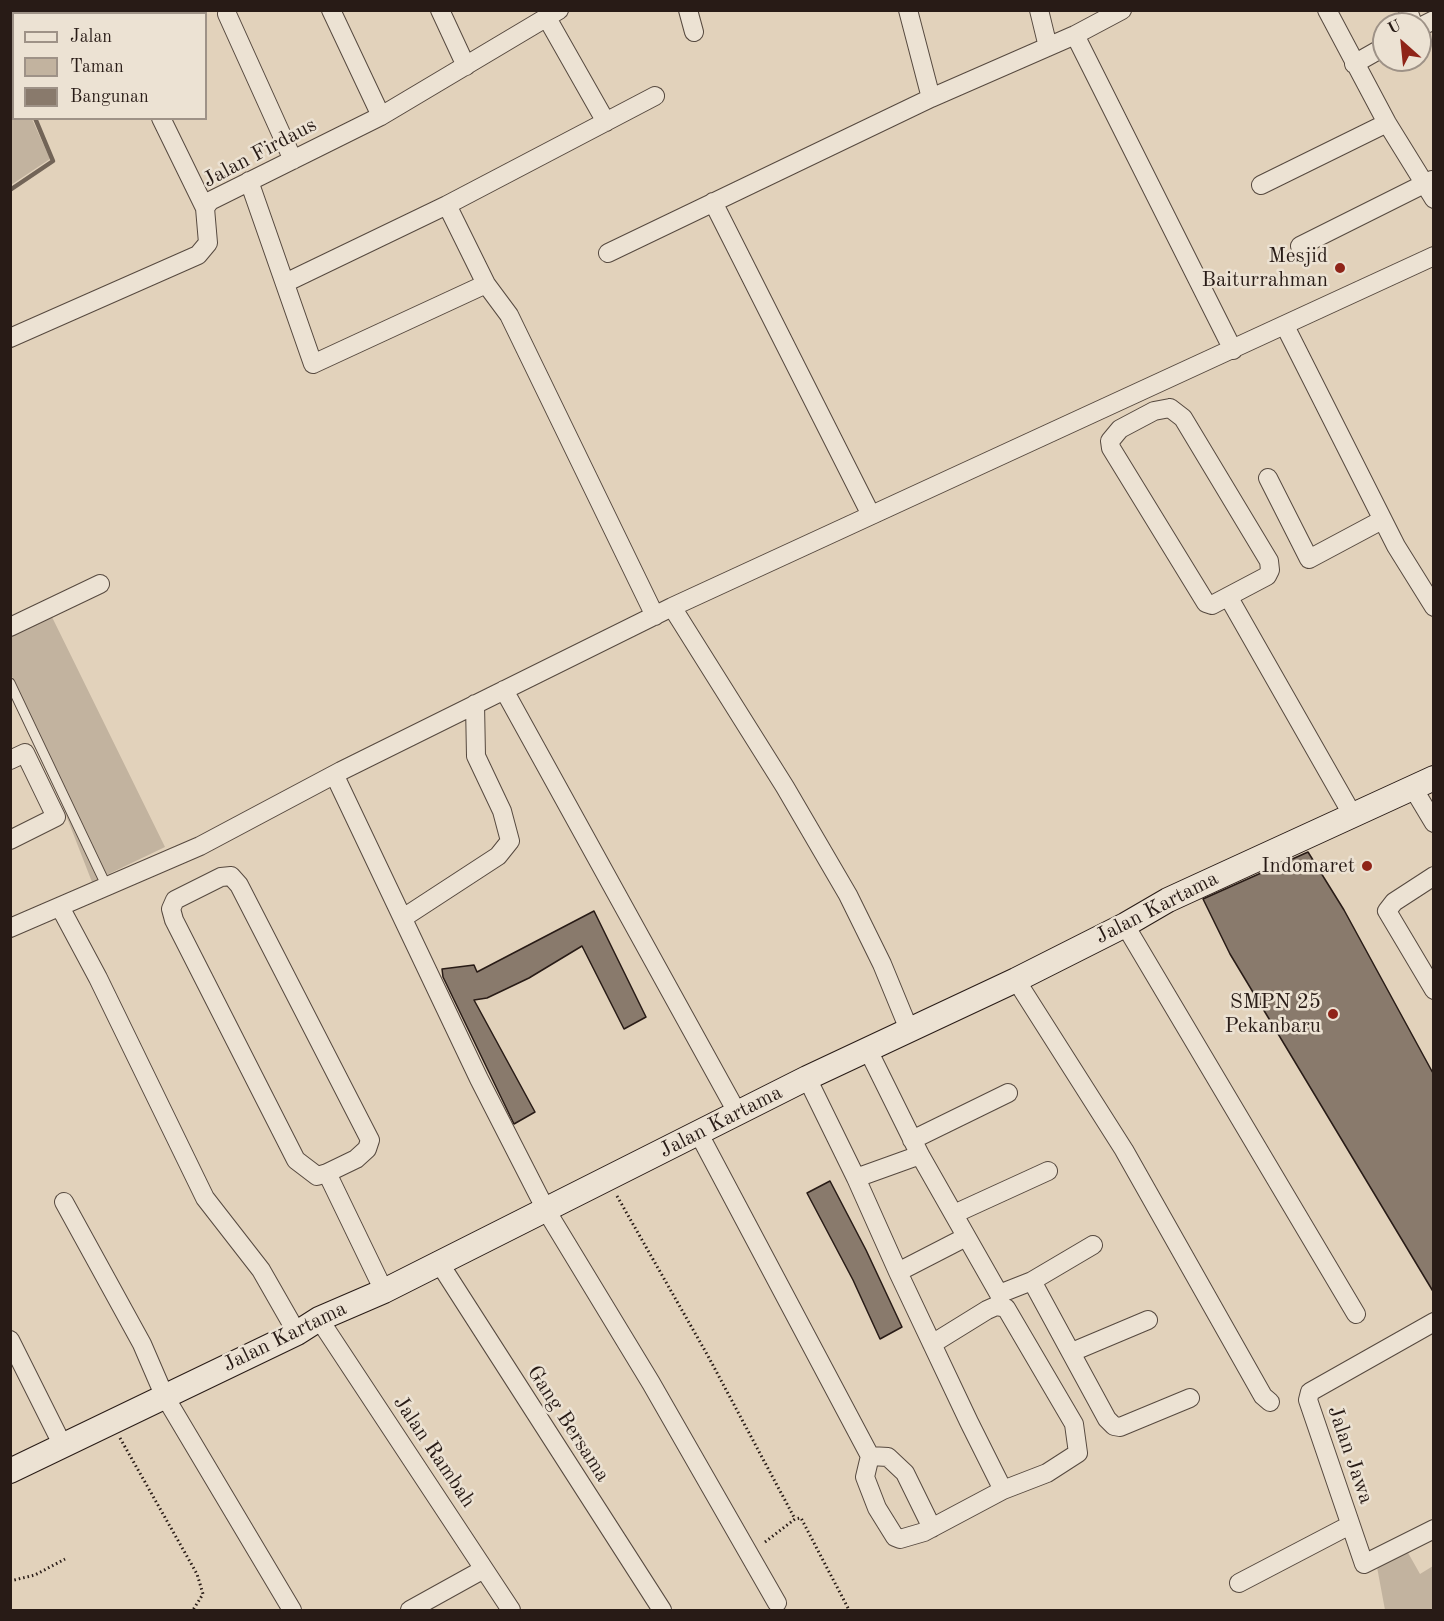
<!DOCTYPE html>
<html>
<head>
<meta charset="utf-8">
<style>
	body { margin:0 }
	#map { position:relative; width:1444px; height:1621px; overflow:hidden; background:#e2d2bb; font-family:"Old Standard TT",serif }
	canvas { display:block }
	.frame { position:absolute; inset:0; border:12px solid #281b16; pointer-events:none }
	.legend { position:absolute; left:12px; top:12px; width:195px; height:108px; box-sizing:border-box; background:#ece2d3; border:2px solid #9e9287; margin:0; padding:8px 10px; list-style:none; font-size:18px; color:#281b16 }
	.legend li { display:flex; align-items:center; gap:12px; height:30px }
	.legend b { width:30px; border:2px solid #9e9287 }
	.north { position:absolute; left:1372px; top:12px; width:60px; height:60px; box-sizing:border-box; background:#ece2d3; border:2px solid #9e9287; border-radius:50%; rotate:333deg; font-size:16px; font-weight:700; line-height:24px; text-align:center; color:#281b16 }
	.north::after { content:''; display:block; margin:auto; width:21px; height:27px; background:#8f2418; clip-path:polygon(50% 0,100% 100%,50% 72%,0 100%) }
</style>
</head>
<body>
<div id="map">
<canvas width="1444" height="1621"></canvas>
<div class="frame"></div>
<ul class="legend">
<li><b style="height:8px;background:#ece2d3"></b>Jalan</li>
<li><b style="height:16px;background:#c2b39f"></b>Taman</li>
<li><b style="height:16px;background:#897a6c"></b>Bangunan</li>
</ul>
<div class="north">U</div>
</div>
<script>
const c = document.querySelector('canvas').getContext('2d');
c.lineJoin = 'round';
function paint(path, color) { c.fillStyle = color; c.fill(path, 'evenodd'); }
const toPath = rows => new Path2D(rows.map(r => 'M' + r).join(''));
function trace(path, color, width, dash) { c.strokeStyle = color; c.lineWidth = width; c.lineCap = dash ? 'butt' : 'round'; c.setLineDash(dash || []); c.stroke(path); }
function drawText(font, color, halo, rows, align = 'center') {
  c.font = font + ' "Old Standard TT",serif'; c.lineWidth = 5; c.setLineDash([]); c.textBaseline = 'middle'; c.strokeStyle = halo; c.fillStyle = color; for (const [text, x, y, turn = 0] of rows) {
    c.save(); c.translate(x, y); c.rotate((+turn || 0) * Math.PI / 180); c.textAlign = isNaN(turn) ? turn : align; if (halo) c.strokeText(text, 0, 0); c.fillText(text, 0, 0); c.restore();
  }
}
paint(toPath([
	[11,10,126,11,121,14,14,14,14,118,32,119,50,159,11,185],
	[51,615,165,847,92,882,11,674,11,635],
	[1407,1551,1420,1574,1433,1566,1433,1610,1385,1610,1377,1567]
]), '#c2b39f');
trace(toPath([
	[143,14,149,10],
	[10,190,53,161,35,118]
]), '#726457', 4.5);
const building = toPath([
	[1308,852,1344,910,1434,1075,1434,1293,1230,954,1203,899,1308,852],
	[594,911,646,1017,624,1029,582,946,529,978,487,998,474,1000,535,1112,514,1124,443,977,442,969,474,965,477,972,594,911],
	[830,1181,866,1250,902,1327,880,1339,853,1280,807,1193,830,1181]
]);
paint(building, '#897a6c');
trace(building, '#281b16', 1.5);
const service = toPath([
	[10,683,107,887]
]);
const minor = toPath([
	[331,10,381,116],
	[440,10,466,66],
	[688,10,694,32],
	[908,10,931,98],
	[1039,10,1048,47],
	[1327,10,1387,123,1434,199],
	[1408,10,1413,24],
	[227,14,293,160],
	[547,18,606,122],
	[1420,27,1434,20],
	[1075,35,1233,350],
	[1354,64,1384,47],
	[161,118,205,208],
	[249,181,313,364,486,284,447,205,285,283],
	[1261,185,1387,123],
	[713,202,871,515],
	[447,205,655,96],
	[1300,246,1432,180],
	[608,253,931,98,1075,35,1122,10],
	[486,284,509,315,655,616],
	[1285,326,1396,546,1434,607],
	[10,338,198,255,208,243,205,208,210,201,381,116,559,10],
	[1170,408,1183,418,1269,561,1270,570,1267,576,1212,605,1206,603,1111,448,1110,441,1120,429,1154,411,1170,408],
	[1268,478,1309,559,1382,520],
	[1229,598,1352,814],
	[672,607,785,787,848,895,882,964,910,1032],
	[10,627,100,584],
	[504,690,738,1114],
	[10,760,25,753,56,817,10,840],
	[335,776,479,1079,546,1210,651,1383,777,1603],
	[1413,788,1434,823],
	[231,876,239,885,370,1140,367,1149,356,1159,327,1173,317,1176,296,1160,174,920,171,909,175,900,221,877,231,876],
	[1434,876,1394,902,1387,911,1434,990],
	[60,907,98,978,205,1198,261,1270,297,1333],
	[403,918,498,856,510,841,502,811,476,756,475,704],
	[1125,925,1356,1314],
	[10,928,200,846,341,771,672,607,1434,256],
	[1016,980,1124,1150,1263,1396,1270,1402],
	[868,1050,920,1155,999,1294,1032,1281,1093,1245],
	[807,1078,856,1178],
	[699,1134,870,1456],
	[912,1140,1008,1093],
	[920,1155,856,1178,898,1272,969,1422,1003,1490,1047,1473,1078,1453,1074,1424,1006,1308,996,1306,987,1310,932,1344],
	[327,1173,384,1291],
	[64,1202,142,1344,164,1395,292,1610],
	[954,1214,1048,1171],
	[438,1261,662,1610],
	[898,1272,966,1237],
	[1032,1281,1107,1419,1114,1426,1120,1427,1190,1398],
	[319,1319,511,1610],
	[1434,1322,1310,1392,1308,1400,1364,1564,1434,1529],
	[10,1340,62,1444],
	[1072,1352,1148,1320],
	[870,1456,865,1477,877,1508,895,1537,900,1539,924,1532,1003,1490],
	[870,1456,888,1457,905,1473,932,1528],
	[1239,1583,1350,1525],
	[410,1610,484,1569]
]);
const secondary = toPath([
	[10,1471,297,1333,319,1319,384,1291,807,1078,1016,980,1125,925,1168,900,1434,778]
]);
trace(service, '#56493f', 11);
trace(minor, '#56493f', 20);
trace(secondary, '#281b16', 26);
trace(toPath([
	[617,1196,708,1356,795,1519],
	[120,1438,197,1574,203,1594,193,1610],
	[765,1542,795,1519,801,1518,849,1610],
	[10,1581,35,1575,65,1559]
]), '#281b16', 3, [1.5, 3]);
trace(service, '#ece2d3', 9);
trace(minor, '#ece2d3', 18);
trace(secondary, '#ece2d3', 24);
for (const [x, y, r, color] of [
	[1340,268,6,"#8f2418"],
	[1367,866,6,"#8f2418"],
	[1333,1014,6,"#8f2418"]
]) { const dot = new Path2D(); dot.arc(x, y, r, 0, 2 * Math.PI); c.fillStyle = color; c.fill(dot); trace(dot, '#ece2d3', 2); }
drawText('21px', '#281b16', '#ece2d3', [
	["Jalan Firdaus",260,153,-28],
	["Jalan Kartama",1157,908,-27],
	["Jalan Kartama",721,1122,-27],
	["Jalan Kartama",285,1337,-26],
	["Gang Bersama",568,1424,57],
	["Jalan Rambah",434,1452,56],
	["Jalan Jawa",1350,1455,71]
]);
drawText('21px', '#281b16', '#ece2d3', [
	["Mesjid",1328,256],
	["Baiturrahman",1328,280],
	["Indomaret",1355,866],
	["SMPN 25",1321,1002],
	["Pekanbaru",1321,1026]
], 'right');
</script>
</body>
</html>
